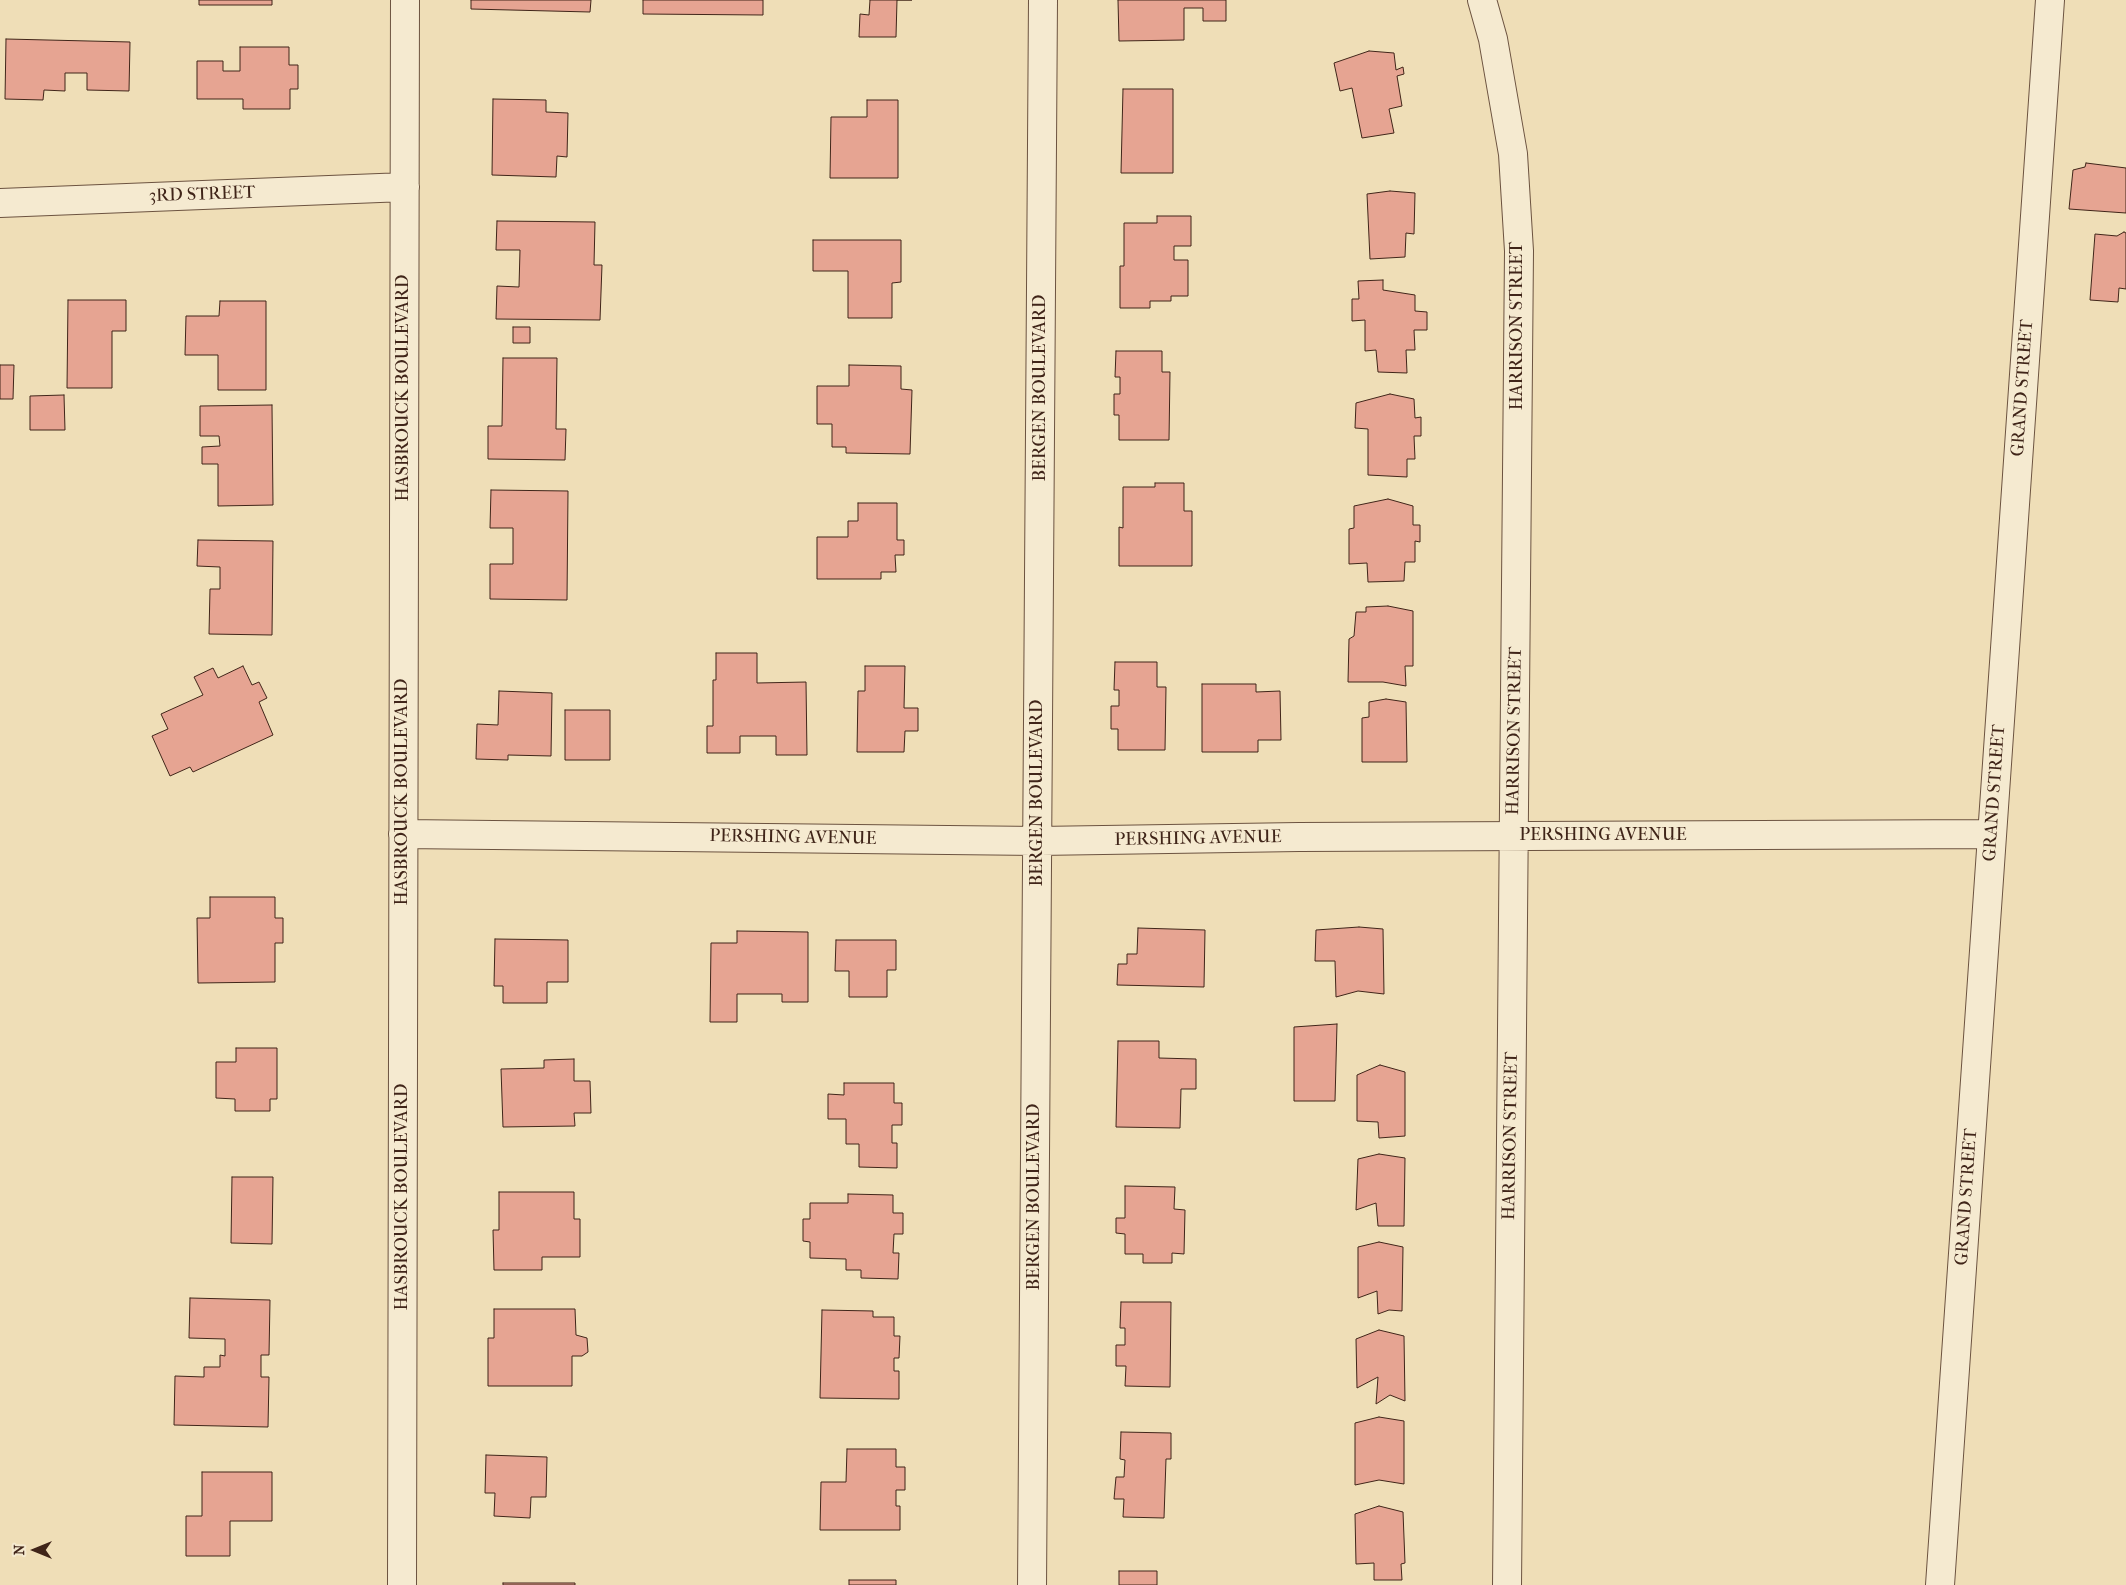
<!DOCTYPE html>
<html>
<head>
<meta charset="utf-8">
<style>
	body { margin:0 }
	#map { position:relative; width:2126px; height:1585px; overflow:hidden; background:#efdeb7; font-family:"IM FELL French Canon",serif }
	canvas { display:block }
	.north { position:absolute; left:10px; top:1525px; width:50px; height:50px; -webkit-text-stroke:4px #f5ead0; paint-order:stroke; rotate:270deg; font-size:14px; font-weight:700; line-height:20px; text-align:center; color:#402519 }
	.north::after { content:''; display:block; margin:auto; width:18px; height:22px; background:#402519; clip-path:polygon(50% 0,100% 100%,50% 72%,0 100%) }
</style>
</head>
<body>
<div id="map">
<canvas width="2126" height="1585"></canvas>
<div class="north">N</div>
</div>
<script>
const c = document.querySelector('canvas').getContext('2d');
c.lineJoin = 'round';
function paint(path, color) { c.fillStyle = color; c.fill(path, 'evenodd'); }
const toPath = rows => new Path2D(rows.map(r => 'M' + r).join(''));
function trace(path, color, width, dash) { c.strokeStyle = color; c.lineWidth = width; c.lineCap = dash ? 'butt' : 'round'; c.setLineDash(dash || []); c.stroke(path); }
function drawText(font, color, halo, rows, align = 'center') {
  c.font = font + ' "IM FELL French Canon",serif'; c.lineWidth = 4.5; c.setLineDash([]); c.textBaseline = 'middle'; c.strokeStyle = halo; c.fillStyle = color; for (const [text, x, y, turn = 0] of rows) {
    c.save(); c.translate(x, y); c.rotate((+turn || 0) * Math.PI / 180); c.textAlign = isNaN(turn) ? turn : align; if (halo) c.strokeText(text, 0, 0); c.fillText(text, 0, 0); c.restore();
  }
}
const building = toPath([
	[199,0,272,0,272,5,199,5,199,0],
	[471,0,591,0,590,12,471,9,471,0],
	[643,0,763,0,763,15,643,14,643,0],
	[870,0,912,0,897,0,896,37,859,37,860,14,869,15,870,0],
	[1118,0,1226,0,1226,21,1203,21,1203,8,1184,8,1184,40,1119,41,1118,0],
	[6,39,130,42,129,91,87,90,87,73,65,73,65,91,44,90,43,100,5,99,6,39],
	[240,47,289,47,289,65,298,65,298,89,290,89,290,109,243,109,243,99,197,99,197,61,223,61,223,71,240,71,240,47],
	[1369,51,1394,53,1396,70,1403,67,1404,74,1397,76,1402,106,1389,109,1394,133,1362,138,1352,88,1340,91,1334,63,1369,51],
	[1123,89,1173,89,1173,173,1121,173,1123,89],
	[493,99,546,100,546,112,568,113,567,157,557,156,556,177,492,175,493,99],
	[867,100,898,100,898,178,830,178,831,117,867,117,867,100],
	[2086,163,2126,168,2126,213,2069,209,2073,170,2085,167,2086,163],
	[1390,191,1415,193,1414,234,1406,233,1405,257,1370,259,1367,194,1390,191],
	[1157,216,1191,216,1191,246,1174,246,1174,260,1188,260,1188,296,1171,296,1171,301,1150,301,1150,308,1120,308,1120,266,1124,266,1124,223,1157,223,1157,216],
	[497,221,595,222,594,265,602,265,600,320,496,319,497,286,519,287,520,250,496,250,497,221],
	[2124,232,2126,233,2126,289,2119,288,2118,302,2090,300,2095,234,2117,236,2124,232],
	[813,240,901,240,901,282,892,283,892,318,848,318,848,271,813,271,813,240],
	[1383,280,1383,290,1415,295,1415,311,1427,312,1427,330,1414,330,1415,350,1406,350,1407,373,1378,372,1376,350,1365,351,1365,320,1352,321,1352,299,1359,299,1358,281,1383,280],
	[68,300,126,300,126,331,112,331,112,388,67,388,68,300],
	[220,301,266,301,266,390,218,390,218,355,185,355,186,316,219,316,220,301],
	[513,327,530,327,530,343,513,343,513,327],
	[1116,351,1162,351,1162,372,1170,372,1169,440,1119,440,1119,415,1114,415,1114,394,1120,394,1120,377,1115,377,1116,351],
	[503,358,557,358,556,429,566,429,565,460,488,459,488,426,502,426,503,358],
	[0,365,14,365,13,399,0,399,0,365],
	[849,365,901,366,901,389,912,390,910,454,846,453,846,447,832,447,832,424,817,424,817,386,849,386,849,365],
	[1390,394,1414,399,1415,418,1421,417,1421,436,1414,436,1415,459,1407,459,1407,477,1368,475,1368,429,1355,428,1356,403,1390,394],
	[64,395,65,430,30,430,30,396,64,395],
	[272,405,273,505,218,506,218,464,202,464,202,447,220,446,219,436,200,436,200,406,272,405],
	[1155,483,1184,483,1184,511,1192,511,1192,566,1119,566,1119,527,1123,528,1123,487,1155,487,1155,483],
	[491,490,568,491,567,600,490,599,490,564,513,564,513,528,490,528,491,490],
	[1388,499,1413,506,1413,525,1420,525,1420,542,1415,541,1415,562,1405,562,1404,581,1368,582,1367,563,1349,564,1349,529,1354,528,1354,506,1388,499],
	[858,503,897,503,897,540,904,540,904,555,895,555,896,572,881,572,881,579,817,579,817,537,848,537,848,521,858,521,858,503],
	[198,540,273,541,272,635,209,634,210,589,220,589,220,567,197,566,198,540],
	[1388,606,1413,611,1413,666,1405,666,1406,686,1383,682,1348,682,1349,639,1354,636,1356,612,1366,612,1366,607,1388,606],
	[716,653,757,653,757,683,806,682,807,755,776,755,776,736,740,736,740,753,707,753,707,726,713,726,713,680,716,680,716,653],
	[1115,662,1157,662,1157,687,1166,687,1165,750,1118,750,1118,729,1111,729,1111,706,1119,706,1119,690,1114,690,1115,662],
	[243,666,252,685,259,682,267,698,259,702,273,735,193,772,190,767,170,776,152,736,168,729,161,714,203,695,194,677,213,668,218,678,243,666],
	[865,666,905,666,904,708,918,708,918,731,905,731,904,752,857,752,858,691,865,691,865,666],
	[1202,684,1256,684,1256,692,1280,691,1281,740,1258,740,1258,752,1202,752,1202,684],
	[499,691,552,693,551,756,508,755,508,760,476,759,477,724,498,725,499,691],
	[1386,699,1406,702,1407,762,1362,762,1362,718,1369,717,1369,702,1386,699],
	[565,710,610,710,610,760,565,760,565,710],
	[210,897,275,897,275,918,283,918,283,943,275,943,275,982,198,983,197,918,210,918,210,897],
	[1359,927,1383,929,1384,994,1358,991,1336,997,1335,961,1315,961,1316,930,1359,927],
	[1138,928,1205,930,1204,987,1117,985,1118,964,1127,964,1127,954,1137,954,1138,928],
	[737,931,808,932,808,1002,782,1002,782,994,737,994,737,1022,710,1022,711,943,737,943,737,931],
	[495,939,568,940,568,982,547,982,547,1003,503,1003,503,986,494,986,495,939],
	[836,940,896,940,896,970,887,970,887,997,849,997,849,971,835,971,836,940],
	[1337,1024,1335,1101,1294,1101,1294,1027,1337,1024],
	[1118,1041,1159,1041,1159,1058,1196,1059,1196,1089,1181,1089,1180,1128,1116,1127,1118,1041],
	[236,1048,277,1048,277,1099,270,1099,270,1111,235,1111,235,1099,216,1098,216,1062,236,1062,236,1048],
	[574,1059,574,1081,590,1081,591,1113,574,1113,575,1126,503,1127,501,1069,544,1068,544,1060,574,1059],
	[1380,1065,1405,1072,1405,1136,1379,1138,1378,1122,1357,1121,1357,1075,1380,1065],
	[844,1083,894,1083,894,1103,902,1103,902,1125,892,1125,892,1143,897,1143,897,1168,859,1167,859,1144,846,1144,846,1119,828,1119,828,1094,844,1095,844,1083],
	[1379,1154,1405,1158,1404,1226,1378,1226,1376,1203,1356,1210,1358,1159,1379,1154],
	[232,1177,273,1177,272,1244,231,1243,232,1177],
	[1125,1186,1175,1187,1174,1209,1185,1210,1184,1254,1172,1253,1172,1263,1143,1263,1143,1254,1125,1254,1125,1234,1116,1233,1116,1218,1125,1218,1125,1186],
	[499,1192,574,1192,574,1219,580,1219,580,1257,542,1257,542,1270,494,1270,493,1230,499,1230,499,1192],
	[848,1194,893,1195,893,1213,903,1213,903,1234,894,1234,893,1253,899,1253,898,1279,861,1278,861,1270,846,1270,846,1259,810,1258,810,1242,803,1241,803,1219,810,1219,810,1203,848,1203,848,1194],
	[1379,1242,1403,1247,1402,1311,1389,1310,1378,1314,1377,1291,1358,1298,1358,1247,1379,1242],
	[190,1298,270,1300,269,1355,261,1355,261,1377,269,1377,268,1427,174,1425,175,1376,204,1377,204,1367,220,1367,220,1355,225,1356,225,1339,189,1338,190,1298],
	[1121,1302,1171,1302,1170,1387,1125,1386,1126,1366,1116,1366,1116,1345,1125,1345,1125,1328,1120,1328,1121,1302],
	[494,1309,575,1309,576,1335,587,1338,588,1352,582,1356,572,1356,572,1386,488,1386,488,1338,494,1338,494,1309],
	[822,1310,873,1311,873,1317,894,1317,894,1336,900,1336,899,1358,894,1358,894,1371,899,1371,899,1399,820,1398,822,1310],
	[1379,1330,1404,1336,1405,1401,1390,1395,1376,1404,1378,1377,1357,1388,1356,1339,1379,1330],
	[1379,1417,1404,1421,1404,1484,1379,1480,1355,1485,1355,1423,1379,1417],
	[1121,1432,1171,1433,1171,1459,1166,1459,1164,1518,1123,1517,1124,1499,1114,1499,1116,1477,1124,1477,1125,1460,1120,1459,1121,1432],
	[847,1449,896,1449,896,1467,905,1467,905,1490,896,1490,896,1506,900,1506,900,1530,820,1530,821,1482,846,1482,847,1449],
	[486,1455,547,1457,546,1497,531,1497,530,1518,494,1516,495,1493,485,1493,486,1455],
	[202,1472,272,1472,272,1521,230,1521,230,1556,186,1556,186,1516,202,1516,202,1472],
	[1379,1506,1403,1512,1405,1563,1401,1564,1402,1580,1374,1580,1374,1563,1356,1564,1355,1514,1379,1506],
	[1119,1571,1157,1571,1157,1585,1119,1585,1119,1571],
	[849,1580,896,1580,896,1585,849,1585,849,1580],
	[503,1583,575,1583,575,1585,503,1585,503,1583]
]);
paint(building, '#e6a492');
trace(building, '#402519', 1);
const street = toPath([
	[1482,0,1493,39,1513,154,1519,251,1507,1585],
	[0,203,405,187],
	[403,834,1038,841,1299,837,1992,834],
	[402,1585,405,0],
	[1032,1585,1043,0],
	[1940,1585,2050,0]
]);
trace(street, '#6c5340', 30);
trace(street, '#f5ead0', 28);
drawText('18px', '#402519', '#f5ead0', [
	["3RD STREET",202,195,-2],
	["HARRISON STREET",1518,326,-90],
	["HASBROUCK BOULEVARD",404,388,-90],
	["BERGEN BOULEVARD",1041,388,-90],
	["GRAND STREET",2023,388,-86],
	["HARRISON STREET",1515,731,-89],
	["HASBROUCK BOULEVARD",403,792,-90],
	["BERGEN BOULEVARD",1038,793,-90],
	["GRAND STREET",1995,793,-86],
	["PERSHING AVENUE",1603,836],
	["PERSHING AVENUE",793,838,1],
	["PERSHING AVENUE",1198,839,-1],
	["HARRISON STREET",1511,1136,-89],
	["HASBROUCK BOULEVARD",403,1197,-90],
	["BERGEN BOULEVARD",1035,1197,-90],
	["GRAND STREET",1967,1197,-86]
]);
</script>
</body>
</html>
